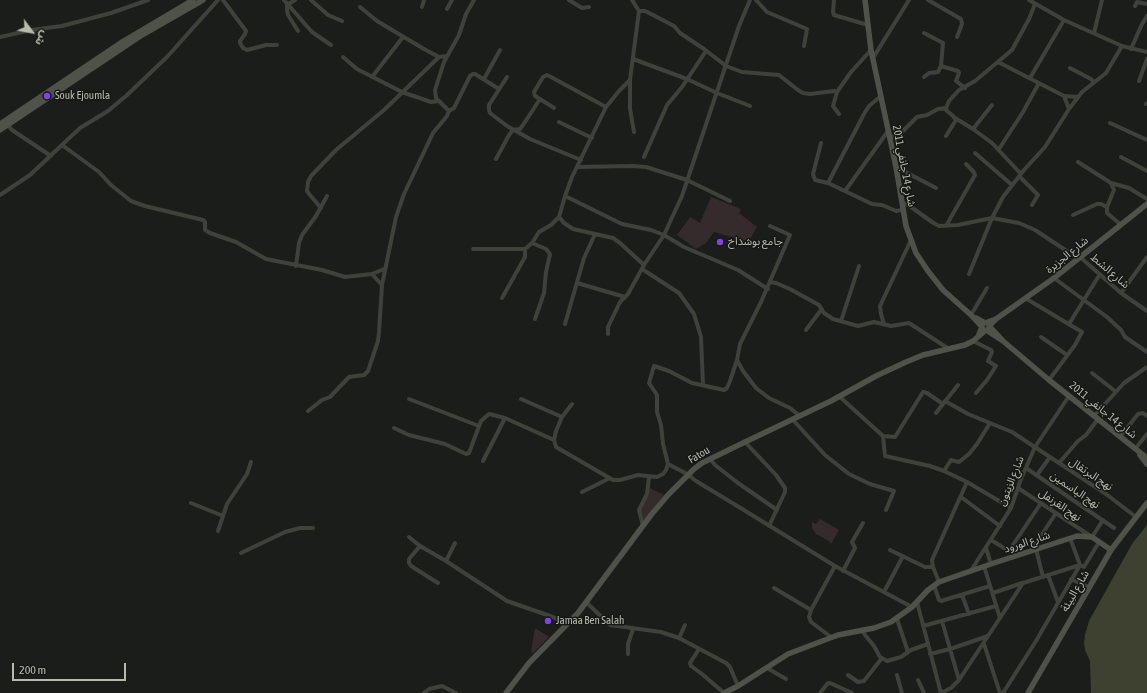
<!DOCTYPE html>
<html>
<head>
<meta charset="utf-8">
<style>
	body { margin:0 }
	#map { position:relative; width:1147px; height:693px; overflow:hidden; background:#1b1d1a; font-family:"Asap Condensed","Noto Sans Arabic",sans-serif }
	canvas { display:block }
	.north { position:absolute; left:12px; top:12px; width:40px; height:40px; -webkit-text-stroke:3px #161815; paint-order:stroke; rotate:122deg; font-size:11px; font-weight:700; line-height:16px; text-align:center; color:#b6bcad }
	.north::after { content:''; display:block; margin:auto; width:14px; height:18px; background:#b6bcad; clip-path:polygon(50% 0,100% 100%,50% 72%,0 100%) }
	.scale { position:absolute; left:12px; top:663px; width:114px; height:18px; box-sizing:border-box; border:2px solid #b6bcad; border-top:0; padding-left:5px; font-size:12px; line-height:14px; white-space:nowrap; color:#b6bcad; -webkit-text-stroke:3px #161815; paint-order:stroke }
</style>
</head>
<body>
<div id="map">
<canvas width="1147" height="693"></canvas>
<div class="north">ش</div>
<div class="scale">200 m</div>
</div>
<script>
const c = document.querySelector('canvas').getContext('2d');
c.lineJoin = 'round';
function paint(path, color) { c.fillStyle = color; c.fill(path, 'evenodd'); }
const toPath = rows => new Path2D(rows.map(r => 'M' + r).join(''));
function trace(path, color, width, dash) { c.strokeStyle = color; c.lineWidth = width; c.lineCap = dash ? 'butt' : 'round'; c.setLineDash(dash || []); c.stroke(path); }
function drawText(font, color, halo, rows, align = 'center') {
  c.font = font + ' "Asap Condensed","Noto Sans Arabic",sans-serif'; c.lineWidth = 3; c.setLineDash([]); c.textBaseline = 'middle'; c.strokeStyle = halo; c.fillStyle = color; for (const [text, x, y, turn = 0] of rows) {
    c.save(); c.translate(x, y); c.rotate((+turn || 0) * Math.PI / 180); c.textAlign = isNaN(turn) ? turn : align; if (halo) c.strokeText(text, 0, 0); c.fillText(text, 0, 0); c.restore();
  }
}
paint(toPath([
	[711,197,741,209,739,213,757,227,746,246,731,236,731,237,714,232,706,243,696,249,677,235,690,217,700,223],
	[650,488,664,495,643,521,639,511],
	[820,519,839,530,831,544,829,541,816,534,812,528,812,523,813,522,816,524],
	[535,628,549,637,533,653,531,651]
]), '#352a2c');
paint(toPath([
	[1147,525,1147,693,1091,693,1090,661,1085,650,1084,643,1085,635,1089,621,1132,544]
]), '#3e4130');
trace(toPath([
	[223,0,246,31,245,34,240,41,240,43,243,48,247,50,266,45,277,45],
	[284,0,312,32,331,45],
	[311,0,328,15,342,21],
	[569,0,582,8,589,7],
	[632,0,639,11,645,11,655,16,674,26,680,33,704,49,726,66,742,72,779,75,798,90,803,93,810,94,834,91,837,92],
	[756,0,767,12,807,29,804,46],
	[834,0,833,12,834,15,868,25],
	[928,0,961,19,962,24,957,37],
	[1029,0,1064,20,1122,46,1147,52],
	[287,5,287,10,288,15,298,31],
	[287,5,295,0],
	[1135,6,1137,2,1147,4],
	[360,7,377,21,424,49,439,57,447,56],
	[422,7,424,0],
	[447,9,452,0],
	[924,33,943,43,941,66,958,71,959,73,956,81,965,88],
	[1094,33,1102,0],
	[0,37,31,30,62,26,111,13,148,0],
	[1131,49,1142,24,1147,16],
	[343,57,357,69,402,92,431,102,439,101],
	[873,58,909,0],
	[633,59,687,79,717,93,750,106],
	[998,62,1064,96,1078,97],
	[1070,68,1091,79,1094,82],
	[372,77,403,37],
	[507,77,489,105,489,110,490,113,507,126,530,139,581,160],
	[924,77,929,73,938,72,941,66],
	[1030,78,1064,20],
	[484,79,500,50],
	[1139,81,1147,59],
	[1064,96,1069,109],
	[540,99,554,108],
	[1146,104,1147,103],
	[992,105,973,129,992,143,1021,174],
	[449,111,436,98,435,90,444,62,459,35,466,14,474,0],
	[839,114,833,106,837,92,851,72,871,50],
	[955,118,973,129],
	[559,122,592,138],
	[6,123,12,130,51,156],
	[1110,123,1147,140],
	[634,132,630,109,630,80,639,11],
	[946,136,956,120,953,116,946,110,946,108,949,101,959,90,975,81,1012,50,1029,19,1035,4],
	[889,138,900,134,917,117,927,115,938,109,946,108],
	[821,143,813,174,815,180,828,183,872,204,882,205,896,211,902,210],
	[62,145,99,172,111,185,131,201,145,206,203,220,205,222,205,230,210,233,236,242,266,259,322,270,345,277,372,274,384,269],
	[999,149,1023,112,1039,83],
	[975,153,1012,185],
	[644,157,667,105,682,87,706,51],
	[1121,157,1147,171],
	[496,159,509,135,513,130,520,129,523,125,540,99,535,96,534,92,543,77,547,75,551,77,606,107],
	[1078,162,1111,183,1114,190,1107,207,1107,213,1120,224],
	[577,167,632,166,646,167,687,180,730,201],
	[896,167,936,188],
	[1019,176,1038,195,1032,205],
	[828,183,864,114,869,106,881,96],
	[1111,183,1129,188,1147,199],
	[845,191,888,131],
	[0,195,30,175,80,128,108,111,126,96,167,57,218,0],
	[565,196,622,224,651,230,664,235,684,247,738,270,768,289],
	[902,202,911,207,932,222,939,226,958,225,992,218,1019,223,1035,230,1079,259],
	[321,208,310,195,307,191,308,182,311,176,336,150,384,110,439,57],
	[1073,215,1097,204,1101,204,1107,207],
	[559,217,564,223,573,229,613,238,620,243,644,265,628,294,620,302,608,327,608,334],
	[770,226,790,235,761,302,740,344,737,360,743,371,756,388,769,398,790,408,800,416],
	[946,226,975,175,973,171,966,164],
	[532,243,546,249,550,254,546,272,544,293,535,319],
	[473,249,525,249,532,243,539,232,551,225,559,217,565,196,572,177,606,107,619,91,630,80],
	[1080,257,1121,293,1147,311],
	[644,265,664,235,682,196,739,26,750,0],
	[296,266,299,243,302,235,316,216,327,196],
	[642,269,679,293,694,314,701,337,703,385],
	[372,274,381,284],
	[969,274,992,218,1003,197,1024,170,1045,147,1069,109,1082,92,1106,73,1122,46],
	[1054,278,1107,317,1121,330,1125,337,1147,352],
	[770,282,776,283,790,289,819,305,824,313,833,319,858,326,874,322,891,326,909,323,949,349],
	[577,283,625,297],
	[1121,293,1147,257],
	[502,298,525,257,525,249],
	[1025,298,1082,332,1075,345,1049,380],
	[971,315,987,288],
	[841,321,859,266],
	[565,324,584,258,595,234],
	[884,324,881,314,880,306,911,240],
	[1069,324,1100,274],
	[806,330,821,310],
	[1041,337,1067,355],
	[973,341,991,350,992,352,988,361,996,366,987,380,976,393],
	[1092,373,1115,391],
	[840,397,883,436],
	[409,399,479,426],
	[521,399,562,417],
	[945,401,968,414,1012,432,1106,494,1136,517],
	[572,404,562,417,556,431,554,440,556,447,613,480,620,480,638,475,657,477,663,474,666,470,668,464,663,444,661,425,657,412,657,395,649,383,654,366,669,371,692,383,724,390,727,388,730,381,737,360],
	[943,404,927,393,923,392,895,437,883,436,885,456,930,466,944,471,967,482,1011,508],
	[308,411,322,400,330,397,349,377,364,375,368,371,378,341,379,332,382,285,396,217,404,194,433,133,447,116,449,111,454,108,470,76,473,74,475,74,499,89],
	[936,413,958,385],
	[1094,416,1124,383,1147,367],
	[793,420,825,455,849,474,870,484,894,491,886,510],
	[394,428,409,435,445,444,466,454,469,453,481,421,489,414,505,418,554,440],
	[1120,437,1138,414,1143,413,1147,416],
	[745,442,776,475,785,488,785,492,769,526],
	[1135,449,1147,434],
	[710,459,715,465,738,483,777,510],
	[483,461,505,418],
	[1059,463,1078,441,1086,435,1098,419],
	[668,464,687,474,696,481,734,504,835,566,912,607],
	[1026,468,1114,528],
	[944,471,951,460,959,462,969,454,977,444,990,423],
	[1037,475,1050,457],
	[1018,488,1092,537,1103,520],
	[582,492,608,479],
	[961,497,1000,526],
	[191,503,223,516],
	[643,526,639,510,647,494,649,477],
	[218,531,227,504,247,474,251,462],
	[409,537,420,546,446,561,507,601,553,617,567,625],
	[1070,538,1080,565],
	[991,540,1009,551,1041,503],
	[420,546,409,559,409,563,411,566,438,583],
	[986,548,991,564],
	[890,550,925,567,933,567],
	[241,553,285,532,300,528,313,528],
	[446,561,455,543],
	[984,566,1000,618],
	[843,571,855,548,852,542,863,523],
	[970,572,1011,508,1021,479,1035,447,1069,396],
	[1048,575,1058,602],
	[1043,577,1035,545,1056,513],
	[1071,579,1088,587],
	[939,582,933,567,932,560,967,482],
	[934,585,939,600,941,601,990,586],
	[774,588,811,610],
	[884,592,903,556],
	[993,593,1022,583],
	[962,595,969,614],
	[586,602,610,625,661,632,679,638,726,663,730,667,738,686],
	[917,602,941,693,951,688,959,680,1023,583,1080,565,1084,567,1099,542],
	[897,619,908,652],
	[942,621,959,680],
	[923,626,996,606],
	[862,630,865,635,874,646,880,657,887,661,901,657,911,650,928,644],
	[831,637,811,622,809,617,811,610,835,566],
	[679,638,685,625],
	[984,644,1000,693],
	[699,649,690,663,691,666,702,674,724,693],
	[628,654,628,644,633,629],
	[930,654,950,649,988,636],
	[767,668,786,679],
	[848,675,858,682,864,681,882,658],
	[897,675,902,693],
	[918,680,924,693],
	[424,693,429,689,442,686,456,693],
	[820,693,828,683,830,683,852,693],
	[1003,693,1036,641,1080,565]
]), '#3e423b', 4);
trace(toPath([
	[865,0,871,50,896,167,906,226,916,253,928,271,943,290,971,315,982,327,979,334],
	[0,124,122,42,193,0],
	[0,130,142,35,203,0],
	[976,318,985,323,996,319,1054,278,1147,204],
	[995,320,989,326,1003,341,1049,380,1147,458],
	[1140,455,1147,464],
	[506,693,529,663,578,613,651,515,668,495,694,469,702,463,745,442,831,401,876,376,906,362,923,355,965,345,973,341,986,330,1003,341],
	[724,693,738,686,788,654,838,635,874,628,891,622,912,607,928,590,939,582,991,564,1077,536,1092,537,1111,550],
	[1028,693,1111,550,1147,503]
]), '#4e5249', 5.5);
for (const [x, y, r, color] of [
	[47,96,4,"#8440ef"],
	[720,242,4,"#8440ef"],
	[548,621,4,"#8440ef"]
]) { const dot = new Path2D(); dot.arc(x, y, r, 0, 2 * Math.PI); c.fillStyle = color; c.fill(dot); trace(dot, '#161815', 1.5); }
drawText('11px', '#b6bcad', '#161815', [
	["Souk Ejoumla",55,96],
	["جامع بوشذاخ",728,242],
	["Jamaa Ben Salah",556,621]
], 'left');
drawText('11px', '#b6bcad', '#161815', [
	["شارع 14 جانفي 2011",904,166,79],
	["شارع الجزيرة",1067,255,-39],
	["شارع الشط",1110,271,41],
	["شارع 14 جانفي 2011",1103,410,39],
	["Fatou",699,455,-31],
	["نهج البرتقال",1091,474,34],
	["شارع الزيتون",1011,481,-68],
	["نهج الياسمين",1075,490,34],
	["نهج القرنفل",1060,505,34],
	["شارع الورود",1027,542,-18],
	["شارع البيئة",1075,591,-60]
]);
</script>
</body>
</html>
